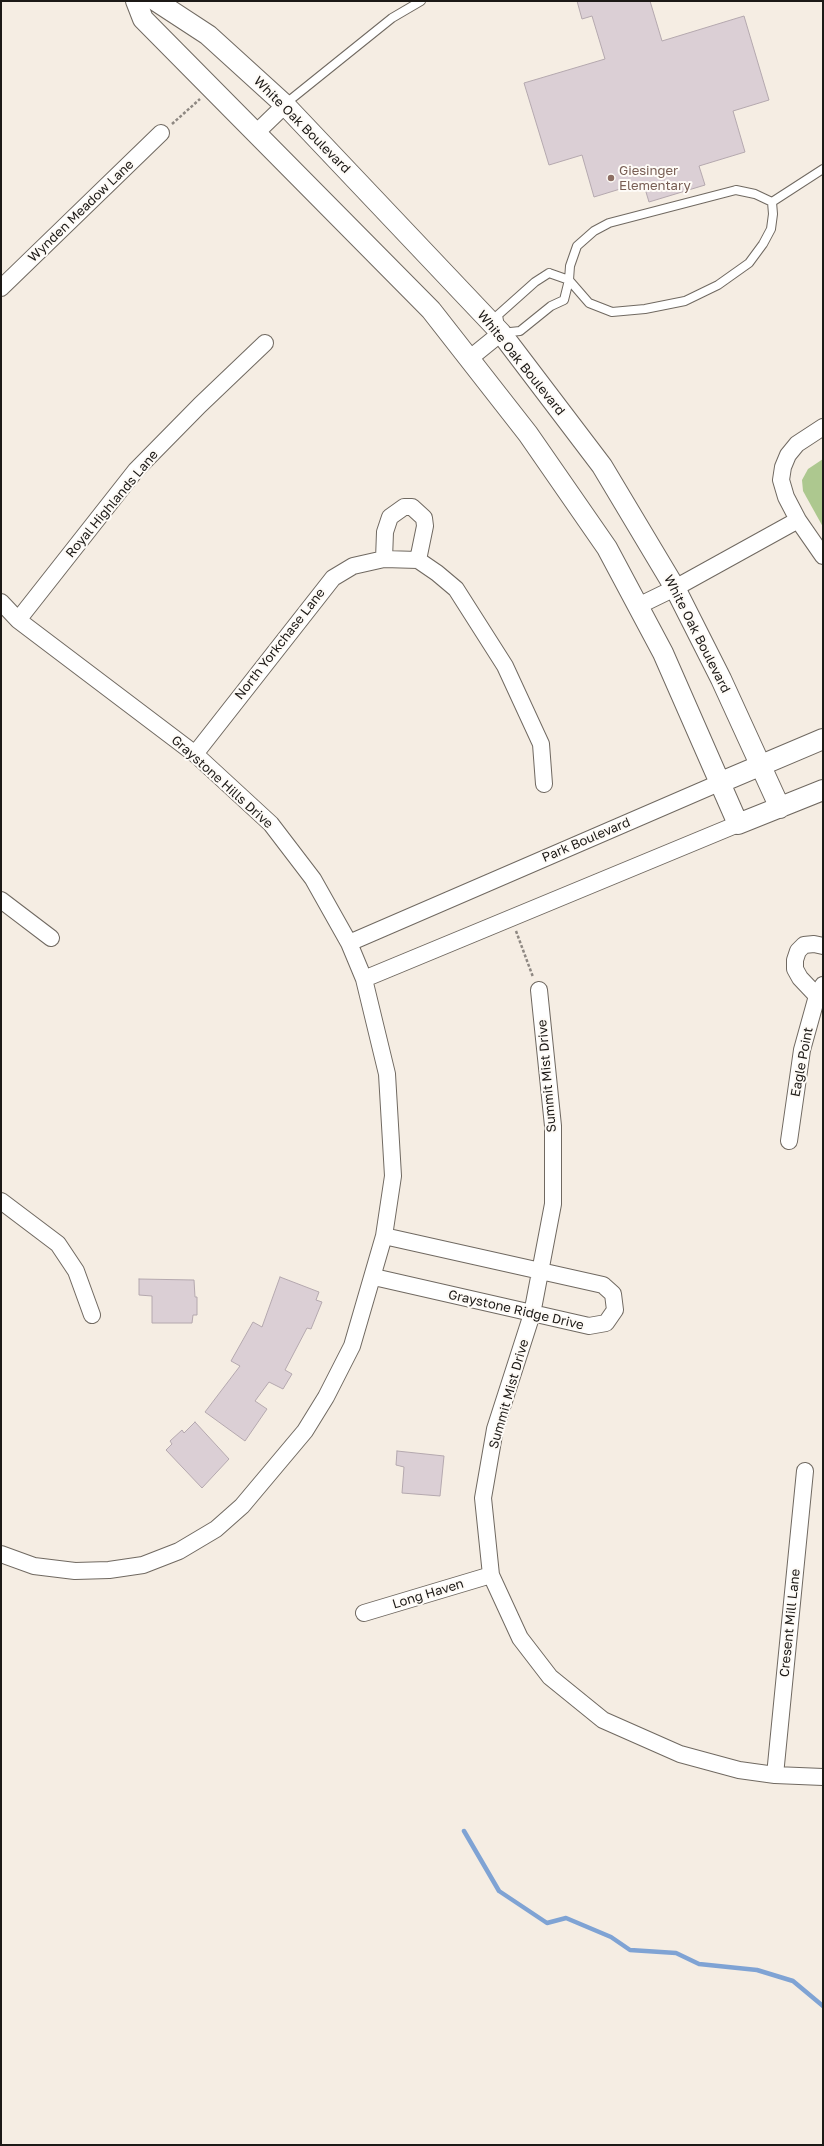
<!DOCTYPE html>
<html>
<head>
<meta charset="utf-8">
<style>
	body { margin:0 }
	#map { position:relative; width:824px; height:2146px; overflow:hidden; background:#f5ede3; font-family:"Golos Text",sans-serif }
	canvas { display:block }
	.frame { position:absolute; inset:0; border:2px solid #1c1916; pointer-events:none }
</style>
</head>
<body>
<div id="map">
<canvas width="824" height="2146"></canvas>
<div class="frame"></div>
</div>
<script>
const c = document.querySelector('canvas').getContext('2d');
c.lineJoin = 'round';
function paint(path, color) { c.fillStyle = color; c.fill(path, 'evenodd'); }
const toPath = rows => new Path2D(rows.map(r => 'M' + r).join(''));
function trace(path, color, width, dash) { c.strokeStyle = color; c.lineWidth = width; c.lineCap = dash ? 'butt' : 'round'; c.setLineDash(dash || []); c.stroke(path); }
function drawText(font, color, halo, rows, align = 'center') {
  c.font = font + ' "Golos Text",sans-serif'; c.lineWidth = 4; c.setLineDash([]); c.textBaseline = 'middle'; c.strokeStyle = halo; c.fillStyle = color; for (const [text, x, y, turn = 0] of rows) {
    c.save(); c.translate(x, y); c.rotate((+turn || 0) * Math.PI / 180); c.textAlign = isNaN(turn) ? turn : align; if (halo) c.strokeText(text, 0, 0); c.fillText(text, 0, 0); c.restore();
  }
}
paint(toPath([
	[823,459,823,527,803,491,802,480,808,469]
]), '#adc88f');
trace(toPath([
	[464,1831,499,1891,547,1923,566,1918,611,1937,630,1950,676,1953,699,1964,757,1970,793,1981,823,2006]
]), '#7fa3d4', 4.5);
const building = toPath([
	[577,1,650,1,662,41,744,16,769,100,733,111,745,152,699,166,705,185,649,202,643,182,594,197,582,155,549,165,524,83,605,59,592,16,582,19,577,1],
	[280,1277,319,1292,316,1300,322,1302,311,1329,307,1328,285,1370,292,1374,283,1389,269,1382,255,1401,267,1409,245,1441,205,1412,240,1366,231,1361,253,1322,262,1327,280,1277],
	[139,1279,194,1280,195,1297,197,1297,197,1315,193,1315,192,1323,152,1323,152,1296,139,1295,139,1279],
	[195,1422,229,1459,202,1488,166,1450,172,1444,170,1441,182,1430,184,1433,195,1422],
	[397,1451,444,1456,440,1496,402,1493,404,1467,396,1465,397,1451]
]);
paint(building, '#dbcfd5');
trace(building, '#b4a8ae', 1);
const service = toPath([
	[285,104,392,18,421,1],
	[736,190,755,194,772,202,773,214,771,229,763,244,749,263,718,285,685,301,645,309,612,312,589,303,569,280,570,266,577,246,594,231,609,223,736,190],
	[772,202,823,169],
	[549,273,569,280,564,300,551,306,520,331,501,333,498,315,535,282,549,273]
]);
const minor = toPath([
	[257,132,285,105],
	[1,288,161,133],
	[469,359,501,333],
	[823,427,797,444,788,455,783,467,781,480,786,497,798,520,823,556],
	[384,559,385,532,390,517,404,507,412,507,424,518,425,526,418,560],
	[1,602,18,620,195,754,271,824,313,879,349,943,364,979,387,1074,393,1176,384,1236,352,1346,326,1397,305,1431,242,1506,216,1529,179,1551,143,1565,109,1570,75,1571,34,1566,1,1554],
	[638,606,675,588,798,520],
	[18,620,136,470,200,405,265,343],
	[195,754,333,578,353,566,384,559,418,560,437,573,456,589,505,666,541,744,544,784],
	[1,900,51,938],
	[349,943,719,783],
	[364,979,738,824],
	[539,990,553,1126,553,1204,532,1314,495,1429,483,1498,491,1575,520,1638,550,1677,603,1720,680,1754,739,1770,775,1775,823,1777],
	[817,996,800,978,795,969,795,960,798,951,804,945,814,944,823,946],
	[789,1141,802,1050,817,996,823,985],
	[1,1201,58,1244,76,1271,92,1315],
	[374,1277,589,1326,606,1323,615,1310,613,1294,603,1285,384,1236],
	[364,1613,491,1575],
	[775,1775,805,1471]
]);
const tertiary = toPath([
	[136,1,143,19,431,310,528,434,607,548,663,653,738,824,823,790],
	[156,1,208,35,285,105,501,333,602,466,675,588,721,679,780,808],
	[719,783,823,739]
]);
trace(service, '#706961', 10);
trace(minor, '#706961', 18);
trace(tertiary, '#706961', 22);
trace(toPath([
	[172,124,200,99],
	[516,931,533,977]
]), '#8e8882', 2.5, [3, 2]);
trace(service, '#fff', 8);
trace(minor, '#fff', 16);
trace(tertiary, '#fff', 20);
for (const [x, y, r, color] of [
	[611,178,4,"#8d6e63"]
]) { const dot = new Path2D(); dot.arc(x, y, r, 0, 2 * Math.PI); c.fillStyle = color; c.fill(dot); trace(dot, '#fefbf7', 1.5); }
drawText('13px', '#1c1916', '#fefbf7', [
	["White Oak Boulevard",302,125,45],
	["Wynden Meadow Lane",81,211,-44],
	["White Oak Boulevard",521,363,51],
	["Royal Highlands Lane",112,504,-50],
	["White Oak Boulevard",697,634,63],
	["North Yorkchase Lane",280,644,-52],
	["Graystone Hills Drive",222,782,42],
	["Park Boulevard",586,840,-23],
	["Eagle Point",802,1062,-79],
	["Summit Mist Drive",547,1076,-95],
	["Graystone Ridge Drive",516,1310,13],
	["Summit Mist Drive",509,1394,-74],
	["Long Haven",428,1594,-17],
	["Cresent Mill Lane",790,1623,-84]
]);
drawText('13px', '#785e54', '#fefbf7', [
	["Giesinger",619,171],
	["Elementary",619,186]
], 'left');
</script>
</body>
</html>
